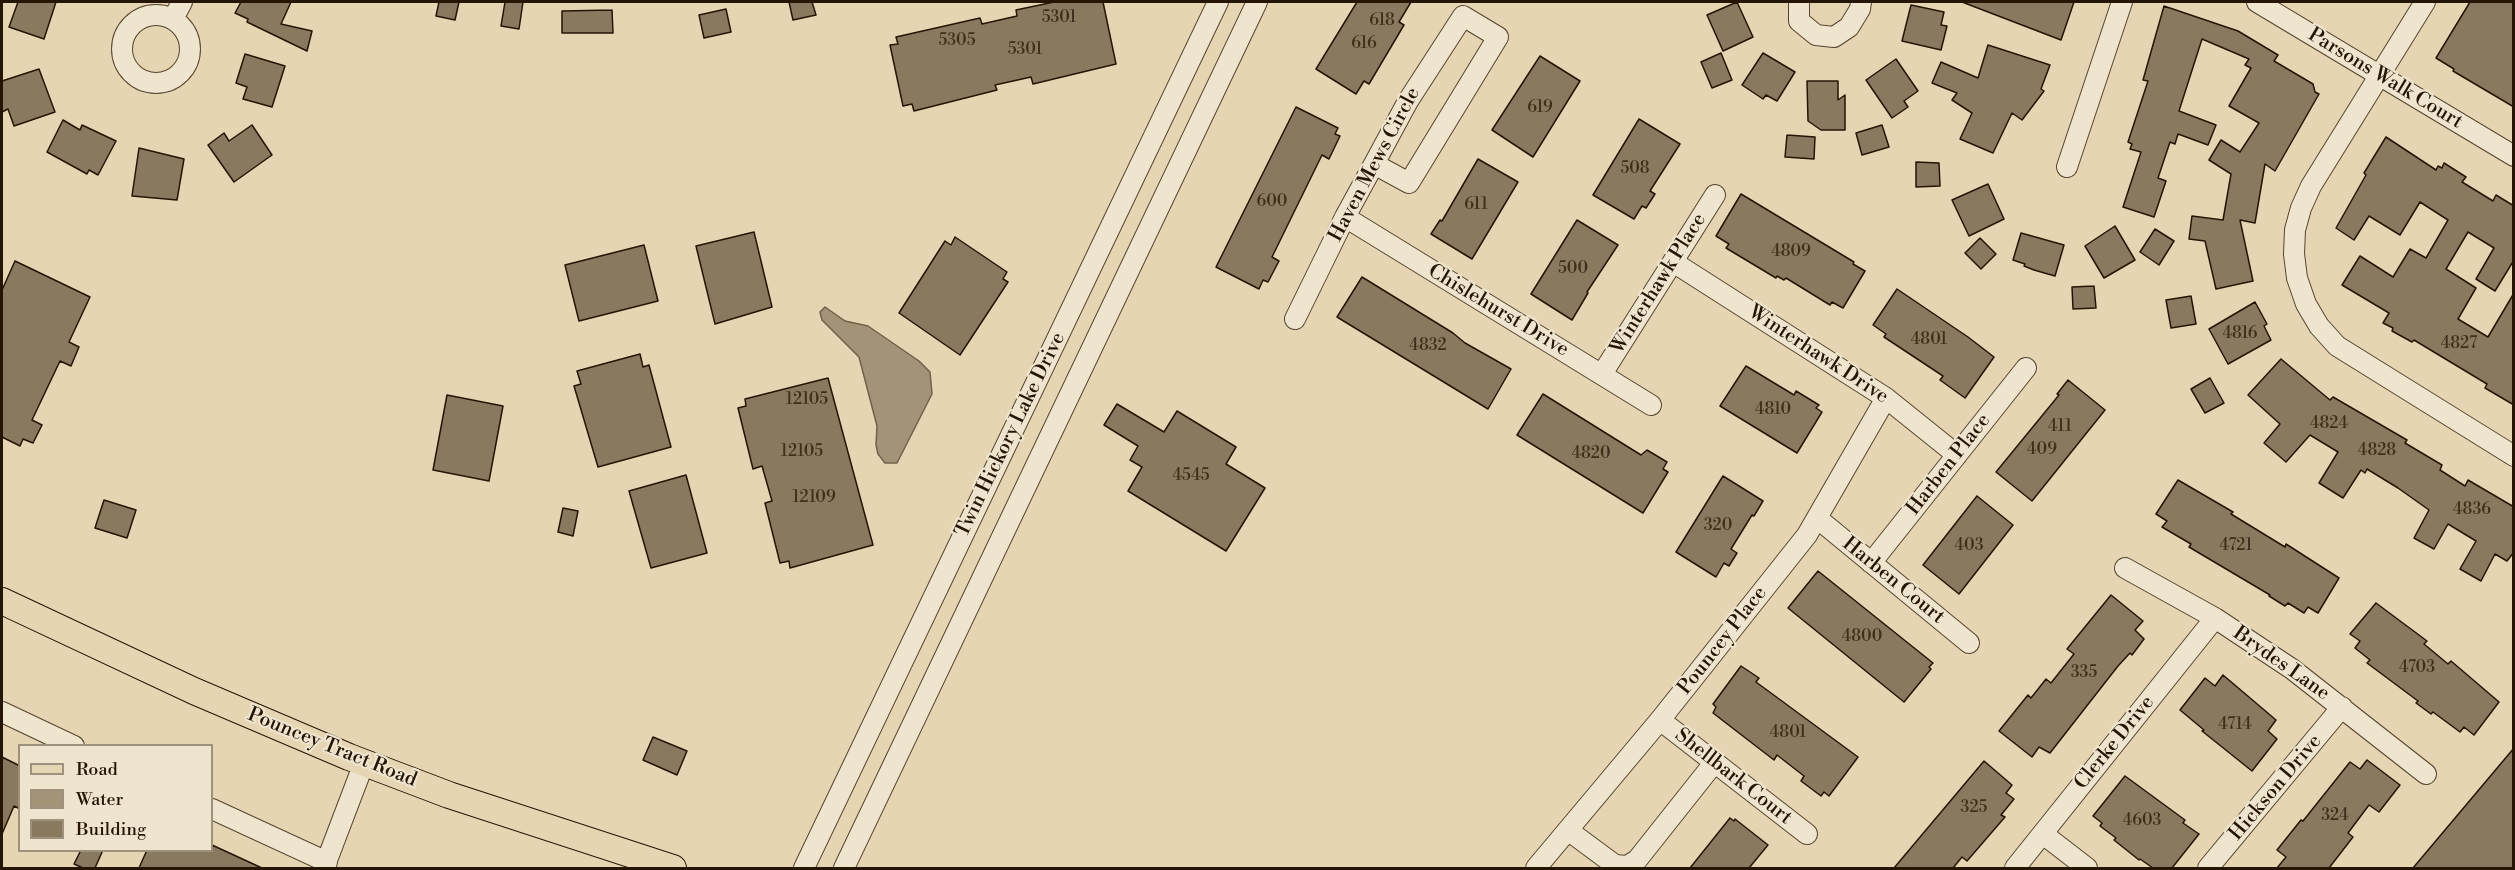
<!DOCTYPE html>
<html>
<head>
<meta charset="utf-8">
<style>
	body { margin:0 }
	#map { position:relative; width:2515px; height:870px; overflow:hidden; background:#e6d5b2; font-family:"Libre Bodoni",serif }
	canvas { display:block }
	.frame { position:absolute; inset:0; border:3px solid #251504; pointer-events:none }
	.legend { position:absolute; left:18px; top:744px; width:195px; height:108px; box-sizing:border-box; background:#efe4cd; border:2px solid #9e917d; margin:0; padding:8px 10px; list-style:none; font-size:18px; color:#251504 }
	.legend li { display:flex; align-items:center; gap:12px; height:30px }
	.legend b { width:30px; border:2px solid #9e917d }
</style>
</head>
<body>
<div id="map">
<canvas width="2515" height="870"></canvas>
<div class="frame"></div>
<ul class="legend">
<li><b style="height:8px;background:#e6d5b2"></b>Road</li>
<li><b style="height:16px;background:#a49477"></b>Water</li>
<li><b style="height:16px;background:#89795e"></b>Building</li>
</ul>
</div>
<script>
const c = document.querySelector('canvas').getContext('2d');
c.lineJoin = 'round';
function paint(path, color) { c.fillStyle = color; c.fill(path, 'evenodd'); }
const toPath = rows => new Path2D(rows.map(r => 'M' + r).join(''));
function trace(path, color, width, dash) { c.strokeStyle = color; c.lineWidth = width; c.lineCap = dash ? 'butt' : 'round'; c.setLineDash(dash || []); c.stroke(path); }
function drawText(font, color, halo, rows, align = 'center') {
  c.font = font + ' "Libre Bodoni",serif'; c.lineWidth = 4.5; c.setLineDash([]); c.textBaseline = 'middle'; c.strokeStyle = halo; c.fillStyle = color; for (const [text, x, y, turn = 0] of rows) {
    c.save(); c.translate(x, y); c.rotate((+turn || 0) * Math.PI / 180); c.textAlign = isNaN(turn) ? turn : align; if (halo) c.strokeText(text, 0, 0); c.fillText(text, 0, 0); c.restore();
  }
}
const water = toPath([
	[825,307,845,321,868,326,919,361,930,372,932,394,897,463,885,463,878,454,876,445,877,426,859,357,822,320,820,312,825,307]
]);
paint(water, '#a49477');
trace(water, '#716149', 1.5);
const building = toPath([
	[18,2,56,2,44,39,9,27,18,2],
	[241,2,291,2,281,24,312,31,307,51,247,22,248,19,235,13,241,2],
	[439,2,459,2,455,20,436,16,439,2],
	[505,2,523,2,519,29,501,26,505,2],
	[789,2,812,2,816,15,793,20,789,2],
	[1054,2,1103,2,1116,64,1033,84,1031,77,995,85,997,90,914,111,912,104,903,106,890,45,898,44,896,37,980,18,982,24,1017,16,1016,10,1054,2],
	[1357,2,1411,2,1399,22,1404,25,1369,84,1364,81,1356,94,1316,69,1357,2],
	[1737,2,1753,37,1723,51,1707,15,1737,2],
	[1962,2,2074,2,2061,40,1962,2],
	[2470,2,2514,2,2514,107,2453,71,2454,69,2436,58,2470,2],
	[1911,5,1944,12,1941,25,1947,26,1941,50,1902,41,1911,5],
	[2164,6,2238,31,2278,55,2274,61,2313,84,2315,92,2319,94,2275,171,2265,164,2255,223,2240,220,2253,281,2216,289,2205,241,2189,239,2192,216,2223,220,2231,174,2209,160,2221,140,2240,152,2259,123,2229,106,2251,68,2245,65,2249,59,2202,39,2179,111,2216,125,2208,145,2178,134,2175,144,2170,142,2158,178,2166,181,2154,217,2123,207,2141,152,2130,149,2132,144,2128,142,2148,81,2143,80,2164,6],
	[726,9,731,32,704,38,699,15,726,9],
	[612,10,613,33,562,33,562,11,612,10],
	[1988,45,2050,65,2041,89,2044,91,2022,120,2012,113,1993,153,1960,139,1972,113,1952,100,1957,93,1932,83,1941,62,1978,78,1988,45],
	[1721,53,1732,80,1712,88,1701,62,1721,53],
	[1763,53,1795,72,1777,101,1766,95,1763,99,1742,85,1763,53],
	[245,54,285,66,272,107,243,99,247,87,236,83,245,54],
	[1540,56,1580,81,1533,157,1492,130,1540,56],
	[1896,59,1918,91,1904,101,1908,107,1892,118,1866,80,1896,59],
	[39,69,55,112,14,126,8,109,2,112,2,81,39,69],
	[1807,81,1838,81,1838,100,1845,95,1845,130,1821,130,1808,121,1807,81],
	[1296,107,1338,128,1335,134,1340,136,1329,159,1322,155,1272,257,1279,261,1268,282,1263,280,1259,289,1216,267,1296,107],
	[1639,119,1680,144,1650,191,1655,194,1646,208,1642,206,1634,219,1593,195,1639,119],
	[63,120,80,130,82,125,116,141,98,175,89,170,87,174,47,152,63,120],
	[252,125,272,155,234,182,208,145,224,133,229,141,252,125],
	[1882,125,1889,147,1862,155,1856,133,1882,125],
	[1787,135,1815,137,1814,159,1785,157,1787,135],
	[2386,137,2436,170,2438,166,2442,168,2444,163,2466,177,2462,182,2493,201,2496,195,2514,206,2514,260,2495,291,2476,279,2494,248,2468,232,2446,269,2476,288,2458,319,2488,337,2514,293,2514,405,2485,388,2487,384,2414,340,2412,342,2392,331,2393,328,2383,323,2389,313,2342,285,2360,256,2393,277,2410,249,2426,258,2448,220,2420,202,2400,235,2369,216,2354,240,2336,228,2366,175,2364,173,2386,137],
	[139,148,184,159,177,200,132,196,139,148],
	[1478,159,1518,182,1472,259,1431,234,1440,220,1442,221,1478,159],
	[1916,162,1939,163,1940,186,1916,187,1916,162],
	[1988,184,2004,219,1969,236,1952,200,1988,184],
	[1741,194,1854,262,1853,264,1865,271,1843,308,1832,302,1830,305,1786,278,1784,280,1777,276,1776,278,1726,248,1729,244,1716,236,1741,194],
	[1577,220,1618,245,1587,292,1588,293,1572,320,1531,294,1577,220],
	[2115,226,2135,260,2104,278,2085,246,2115,226],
	[2155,229,2174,241,2159,265,2140,252,2155,229],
	[754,232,772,307,715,324,696,246,754,232],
	[2021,233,2064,245,2055,276,2034,270,2024,266,2025,264,2013,260,2021,233],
	[955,237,1007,272,1003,279,1008,282,960,355,899,313,945,241,951,245,955,237],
	[1980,238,1996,254,1981,269,1965,253,1980,238],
	[644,245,658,301,579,321,565,265,644,245],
	[15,261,90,297,69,342,79,347,71,366,60,361,32,420,42,425,33,443,23,439,20,446,2,437,2,290,15,261],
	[1362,277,1453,333,1465,343,1511,369,1488,409,1337,317,1362,277],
	[2094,286,2096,308,2073,309,2072,287,2094,286],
	[1897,289,1968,337,1994,357,1965,398,1940,380,1943,376,1884,337,1886,334,1873,325,1897,289],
	[2191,296,2196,324,2171,328,2166,300,2191,296],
	[2255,302,2267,324,2264,326,2271,340,2228,364,2209,329,2255,302],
	[640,354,643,367,649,365,671,447,598,467,574,386,581,384,577,371,640,354],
	[2281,359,2330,400,2333,397,2407,440,2405,443,2442,465,2440,470,2465,486,2468,480,2514,507,2514,552,2507,561,2495,554,2481,581,2460,569,2476,541,2448,524,2434,549,2414,538,2429,510,2398,488,2367,469,2365,473,2361,470,2343,498,2319,483,2338,452,2310,435,2286,462,2264,443,2280,424,2248,395,2281,359],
	[1746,366,1794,395,1796,391,1819,405,1816,408,1822,412,1797,453,1720,406,1746,366],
	[828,378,873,545,790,568,789,561,780,563,765,503,772,501,762,466,753,469,738,408,746,406,745,399,828,378],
	[2210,378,2224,403,2205,413,2191,389,2210,378],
	[2068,380,2105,410,2032,501,1996,472,2059,395,2057,394,2068,380],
	[1543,394,1641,455,1647,450,1667,462,1663,469,1668,472,1643,513,1517,435,1543,394],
	[447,395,503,406,489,481,433,470,447,395],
	[1117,404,1164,432,1177,411,1236,447,1226,464,1265,488,1226,551,1128,491,1142,467,1130,460,1138,446,1104,425,1117,404],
	[686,475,707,553,651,568,629,491,686,475],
	[1723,476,1763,501,1754,516,1752,515,1731,549,1737,553,1729,566,1724,563,1716,577,1676,552,1723,476],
	[2178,480,2233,512,2231,514,2285,547,2286,544,2339,578,2318,613,2308,607,2304,613,2288,603,2285,606,2269,596,2270,595,2189,547,2191,544,2162,527,2167,521,2156,514,2178,480],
	[1977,496,2013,525,1959,594,1923,565,1977,496],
	[104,500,136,510,127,538,95,528,104,500],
	[563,508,578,511,573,536,558,532,563,508],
	[1818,571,1933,663,1929,667,1931,669,1904,702,1788,608,1818,571],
	[2111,595,2143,621,2135,630,2144,639,2132,655,2130,653,2118,666,2050,753,2039,747,2032,757,1999,731,2028,695,2031,698,2046,679,2051,683,2074,654,2067,649,2111,595],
	[2376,603,2427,641,2424,644,2448,664,2451,661,2499,702,2474,735,2464,727,2460,732,2433,712,2431,714,2416,703,2418,701,2367,663,2370,660,2355,648,2360,641,2350,634,2376,603],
	[1741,666,1759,678,1756,682,1858,757,1829,796,1824,792,1821,796,1801,781,1804,776,1777,755,1774,760,1713,713,1716,707,1713,704,1741,666],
	[2223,675,2276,720,2268,731,2277,739,2252,771,2202,731,2204,730,2180,710,2205,678,2215,686,2223,675],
	[653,737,687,751,677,775,643,760,653,737],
	[2514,748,2514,868,2413,868,2514,748],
	[2,757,20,766,20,809,14,806,2,834,2,757],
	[2367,760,2400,785,2379,812,2369,805,2348,833,2353,837,2329,868,2277,868,2286,857,2277,850,2301,820,2303,821,2350,762,2360,769,2367,760],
	[1984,761,2012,785,2006,793,2014,799,2001,815,2005,817,1967,861,1962,857,1953,868,1894,868,1984,761],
	[2125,776,2185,820,2183,823,2199,834,2172,868,2153,868,2140,859,2139,860,2114,840,2116,838,2100,826,2102,823,2093,816,2125,776],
	[1730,818,1734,821,1735,819,1768,845,1749,868,1690,868,1730,818],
	[212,845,262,868,139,868,147,850,212,850,212,845],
	[81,850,103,850,95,868,83,868,74,864,81,850]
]);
paint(building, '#89795e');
trace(building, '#251504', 1.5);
const minor = toPath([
	[1799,2,1799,21,1816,35,1834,37,1849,27,1860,9,1861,2],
	[2257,2,2514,156],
	[2425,2,2311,186,2301,208,2295,230,2294,254,2297,278,2306,304,2319,326,2337,346,2514,456],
	'122 49a34 34 0 1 1 68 0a34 34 0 1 1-68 0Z',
	[173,19,182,2],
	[2067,167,2122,2],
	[1345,217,1651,405],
	[1673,262,1886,398,1957,455],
	[1295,319,1345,217,1374,164,1408,101,1463,16,1498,37,1409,183,1374,164],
	[1602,374,1715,195],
	[1817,518,1969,643],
	[1871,563,2026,368],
	[2125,568,2215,618,2292,669,2426,774],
	[2,712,74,746],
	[1660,720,1807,834],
	[212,809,327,862],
	[1569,831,1615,865,1627,866,1637,860,1714,763],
	[2043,834,2087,868],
	[324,868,364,763],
	[804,868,1218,2],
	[844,868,1257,2],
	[1536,868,1660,720,1807,535,1886,398],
	[2015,868,2215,618],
	[2208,868,2342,707]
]);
const major = toPath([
	[2,601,194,691,349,757,449,795,673,868]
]);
trace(minor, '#554530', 22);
trace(major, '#251504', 28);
trace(minor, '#efe4cd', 20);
trace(major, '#e6d5b2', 26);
drawText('16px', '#3e2e1a', null, [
	["5301",1059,18],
	["618",1382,21],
	["5305",957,41],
	["616",1364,44],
	["5301",1025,50],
	["619",1540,108],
	["508",1635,169],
	["600",1272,202],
	["611",1476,205],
	["4809",1791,252],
	["500",1573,269],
	["4816",2240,334],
	["4801",1929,340],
	["4827",2459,344],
	["4832",1428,346],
	["12105",807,400],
	["4810",1773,410],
	["4824",2329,424],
	["411",2060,427],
	["409",2042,450],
	["4828",2377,451],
	["12105",802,452],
	["4820",1591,454],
	["4545",1191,476],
	["12109",814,498],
	["4836",2472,510],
	["320",1718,526],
	["403",1969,546],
	["4721",2236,546],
	["4800",1862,637],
	["4703",2417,668],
	["335",2084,673],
	["4714",2235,725],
	["4801",1788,733],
	["325",1974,808],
	["324",2335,816],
	["4603",2142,821]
]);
drawText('20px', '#251504', '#efe4cd', [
	["Parsons Walk Court",2385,79,31],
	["Haven Mews Circle",1375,165,-62],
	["Winterhawk Place",1659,284,-58],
	["Chislehurst Drive",1498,311,31],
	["Winterhawk Drive",1818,355,33],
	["Twin Hickory Lake Drive",1011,435,-64],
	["Harben Place",1949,465,-52],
	["Harben Court",1893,581,39],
	["Pouncey Place",1723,641,-52],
	["Brydes Lane",2281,664,35],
	["Clerke Drive",2115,743,-51],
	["Pouncey Tract Road",332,748,22],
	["Shellbark Court",1733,777,38],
	["Hickson Drive",2276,788,-50]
]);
</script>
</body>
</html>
